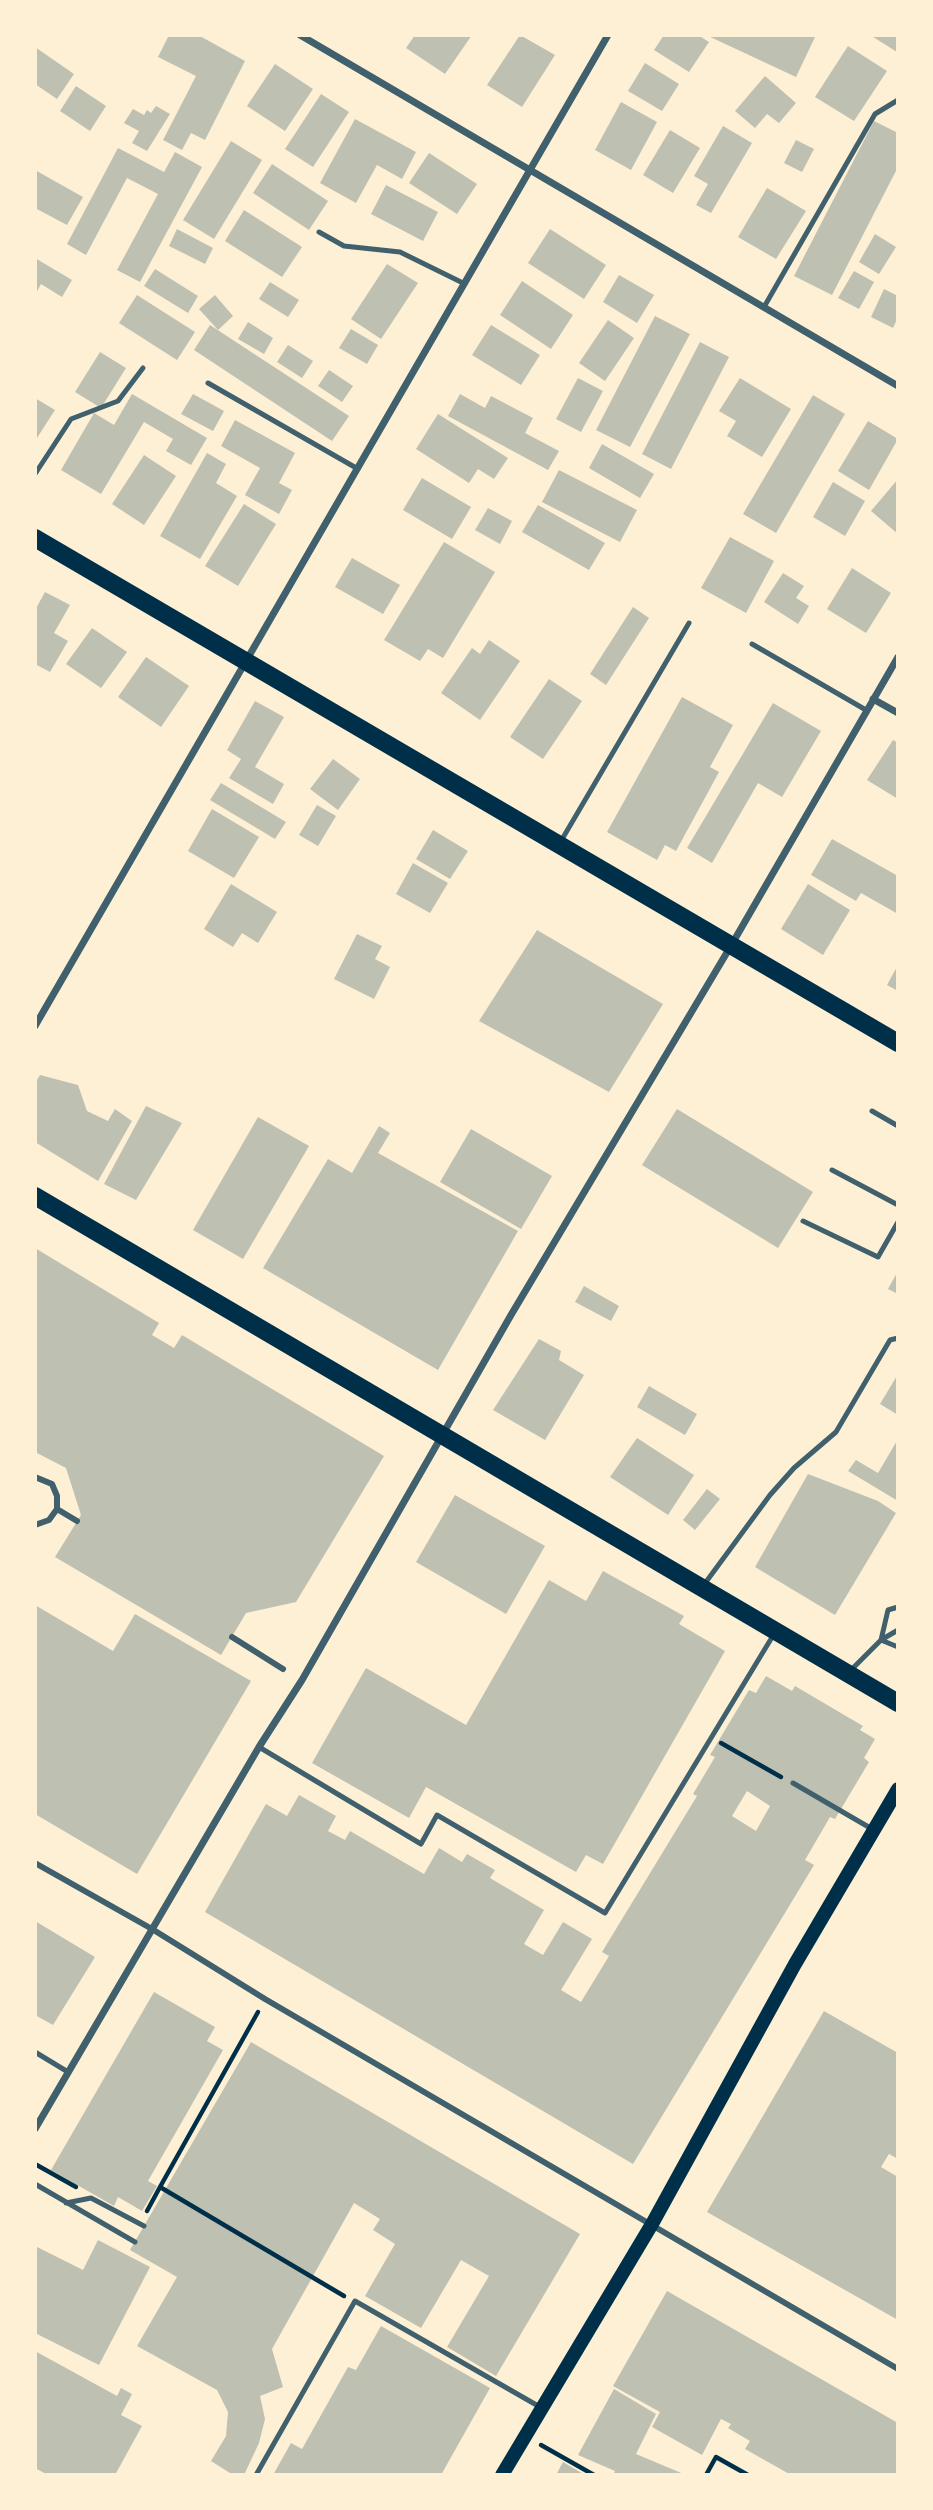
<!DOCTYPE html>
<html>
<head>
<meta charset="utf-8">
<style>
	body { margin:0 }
	#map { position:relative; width:933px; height:2510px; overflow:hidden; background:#fdf0d5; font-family:"Fira Sans",sans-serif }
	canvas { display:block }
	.frame { position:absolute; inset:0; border:37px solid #fdf0d5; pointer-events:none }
</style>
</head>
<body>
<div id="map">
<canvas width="933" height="2510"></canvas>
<div class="frame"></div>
</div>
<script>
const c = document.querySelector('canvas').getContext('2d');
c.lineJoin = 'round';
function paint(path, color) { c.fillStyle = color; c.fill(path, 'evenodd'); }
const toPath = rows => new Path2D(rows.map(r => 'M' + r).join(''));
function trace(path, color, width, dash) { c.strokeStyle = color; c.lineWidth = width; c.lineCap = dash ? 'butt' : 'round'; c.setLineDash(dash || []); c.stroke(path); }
paint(toPath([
	[169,35,198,35,245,61,205,140,191,133,182,150,163,140,196,76,158,57],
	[415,35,472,35,445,74,406,48],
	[520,35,555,55,522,107,487,85],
	[664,35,698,35,709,42,689,72,654,50],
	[706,35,816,35,796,77],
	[870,35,898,35,898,51,897,52],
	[848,46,887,71,854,121,815,97],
	[35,47,74,74,57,99,35,84],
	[645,63,679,84,662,111,628,91],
	[275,64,313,89,285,131,247,106],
	[765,76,796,103,779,123,767,114,755,128,735,111],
	[76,86,106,106,90,131,60,111],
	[321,94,349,112,313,167,285,149],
	[621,102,657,122,631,170,595,150],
	[156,106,170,114,147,151,132,143,139,131,124,123,133,109,144,115,147,110,151,113],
	[355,119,416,152,402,179,377,165,356,203,320,183],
	[874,121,898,133,898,167,832,295,794,276],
	[723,126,752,143,711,213,696,205,708,184,694,176],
	[670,130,700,148,673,193,643,175],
	[796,140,814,149,802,172,784,163],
	[231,141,262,160,214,239,183,220],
	[118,148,164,172,175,152,202,167,140,282,117,270,158,194,127,178,86,255,67,244],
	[429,153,477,184,457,214,409,183],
	[272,164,328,201,309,230,253,193],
	[35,170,83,197,67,225,35,208],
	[386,185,438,212,423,241,371,214],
	[767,188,806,211,776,259,738,237],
	[244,210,302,247,282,277,225,241],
	[177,229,213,248,205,264,169,246],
	[550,229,606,265,584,299,528,263],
	[875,234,896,247,879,274,859,262],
	[35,258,72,280,62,297,41,284,35,295],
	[387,264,418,283,381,339,351,319],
	[155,269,198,296,188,313,144,286],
	[854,271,874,282,859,309,838,298],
	[619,275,654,295,637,323,603,302],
	[522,281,573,315,551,349,500,315],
	[270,282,299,300,288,317,259,299],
	[884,289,898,296,898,317,893,328,871,317],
	[137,295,195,332,177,360,119,323],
	[215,295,233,316,218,330,199,309],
	[655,316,690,334,630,447,596,430],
	[608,320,634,338,605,381,579,363],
	[248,322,273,338,264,354,238,339],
	[210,325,349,416,332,441,194,350],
	[491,325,540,355,521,385,472,355],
	[351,329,378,345,367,364,339,348],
	[700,342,729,357,671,469,642,454],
	[288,345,313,361,302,378,277,362],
	[100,352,126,368,101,408,75,392],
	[329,370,353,386,342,402,318,386],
	[578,378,603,391,581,432,556,419],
	[740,378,791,409,762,457,727,436,736,421,719,411],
	[132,394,207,438,191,465,166,451,173,439,144,422,101,494,61,470,94,413,114,425],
	[193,394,224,411,213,431,181,414],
	[460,394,485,408,491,396,533,418,525,433,559,451,548,470,448,416],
	[813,395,845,414,776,533,743,514],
	[35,398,55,410,35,441],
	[438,414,508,458,494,479,478,469,469,483,416,449],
	[235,420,295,453,279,483,292,490,279,514,245,495,260,468,221,446],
	[868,421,898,439,869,490,838,471],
	[602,444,654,474,640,498,589,468],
	[207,453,226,464,216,483,237,496,200,559,160,536],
	[144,455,176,476,144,525,112,504],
	[559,470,637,510,620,542,542,502],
	[422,478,471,507,452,539,403,510],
	[898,479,898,534,871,511],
	[833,482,865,501,845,536,813,517],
	[244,504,276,524,238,586,205,566],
	[538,505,605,543,589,570,522,532],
	[488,508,512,521,500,544,475,530],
	[730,537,774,561,746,613,701,588],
	[444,542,495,572,443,658,428,649,420,661,384,640],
	[352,558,400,585,383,614,335,587],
	[852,568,891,593,866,633,827,609],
	[783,573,804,586,796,598,809,606,798,624,764,602],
	[45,592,70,605,54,633,68,641,50,672,35,664,35,610],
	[633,607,649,618,606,685,590,674],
	[92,628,127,652,101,688,66,664],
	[489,640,520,661,480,720,441,693,472,648,480,654],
	[146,657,189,686,161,727,118,697],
	[549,679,582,701,543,759,510,737],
	[682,697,733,725,710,767,719,772,676,851,665,845,657,860,607,832],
	[255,701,284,717,255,767,284,784,273,804,229,778,241,759,227,750],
	[773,703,821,731,782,797,758,783,712,863,687,848],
	[893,740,898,743,898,799,867,780],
	[333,759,360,779,338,810,310,789],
	[221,783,286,822,275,839,210,800],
	[317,805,336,816,318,846,299,835],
	[212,809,259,837,234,878,188,851],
	[433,830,468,851,450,879,416,859],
	[832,839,898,876,898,914,861,893,856,901,811,875],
	[413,863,448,883,430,913,396,894],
	[231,884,277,912,258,943,242,933,233,947,204,929],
	[808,884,850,910,823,955,781,929],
	[537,930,663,1004,609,1092,479,1021],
	[357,934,382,946,375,959,390,967,374,999,334,979],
	[898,965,898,991,887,985],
	[40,1075,78,1085,87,1111,108,1121,115,1109,132,1121,98,1181,35,1142,35,1083],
	[146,1106,182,1123,136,1200,104,1184],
	[677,1109,813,1192,778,1248,642,1165],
	[258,1117,309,1146,243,1259,193,1230],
	[379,1126,390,1133,378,1153,518,1231,438,1370,263,1268,328,1159,352,1173],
	[471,1129,552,1176,521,1229,440,1182],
	[35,1248,159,1323,152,1335,174,1348,182,1335,384,1456,296,1602,246,1613,221,1655,55,1557,81,1515,66,1468,35,1452],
	[898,1271,898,1294,888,1289],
	[584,1286,619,1306,611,1321,575,1302],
	[539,1339,561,1351,559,1360,584,1375,545,1440,493,1410],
	[898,1374,898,1415,880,1404],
	[649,1386,697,1414,685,1435,637,1407],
	[637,1438,694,1475,668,1515,610,1477],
	[898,1439,898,1501,848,1471,856,1460,878,1473],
	[808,1474,878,1501,896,1513,835,1615,755,1567],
	[707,1489,720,1499,695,1530,683,1520],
	[455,1495,545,1546,506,1614,416,1562],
	[603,1571,684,1616,679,1624,725,1651,603,1864,586,1855,576,1872,426,1787,409,1818,312,1763,366,1668,466,1725,549,1580,586,1601],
	[35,1605,113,1651,135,1614,251,1681,137,1874,35,1814],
	[766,1676,792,1691,795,1686,863,1726,860,1730,875,1739,864,1758,869,1762,835,1819,830,1817,805,1860,814,1865,633,2164,205,1912,266,1804,287,1816,299,1795,336,1816,328,1831,345,1840,350,1831,424,1874,439,1848,462,1862,467,1854,495,1870,490,1878,544,1910,524,1944,543,1955,563,1922,592,1939,561,1990,581,2002,609,1956,602,1952,697,1796,693,1794,715,1757,710,1755,749,1690,756,1693],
	[747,1791,770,1806,756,1831,732,1816],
	[35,1921,95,1957,53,2025,35,2015],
	[154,1992,215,2027,207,2041,223,2050,148,2181,157,2186,142,2211,118,2197,114,2206,51,2170],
	[824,2011,898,2053,898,2159,889,2154,881,2167,898,2177,898,2320,707,2212],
	[251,2042,580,2234,496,2376,447,2347,489,2276,461,2260,421,2328,365,2296,395,2244,373,2230,380,2219,354,2203,272,2349,283,2387,260,2396,265,2419,259,2443,244,2475,233,2475,211,2461,226,2436,228,2412,217,2390,137,2346,177,2277,130,2250],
	[98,2240,150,2267,99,2365,35,2333,35,2246,83,2270],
	[667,2291,898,2423,898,2475,791,2475,745,2449,750,2441,728,2428,731,2424,721,2419,702,2455,652,2427,660,2412,613,2386],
	[381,2326,490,2388,441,2475,273,2475,291,2443,302,2449,348,2367,356,2370],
	[35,2351,117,2396,121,2388,132,2394,121,2415,142,2426,115,2475,48,2475,35,2468],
	[614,2389,656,2414,636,2454,686,2475,613,2475,615,2471,578,2455],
	[563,2462,585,2475,556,2475]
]), '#bec0b2');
trace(toPath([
	[721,1743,781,1777],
	[258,2012,160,2187,344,2296],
	[35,2164,76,2187],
	[147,2211,160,2187],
	[541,2445,594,2475],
	[706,2475,716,2457,748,2475]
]), '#003049', 4.5);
trace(toPath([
	[319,232,344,246,400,252,465,284],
	[764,307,875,114,898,100],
	[208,383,358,469],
	[35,474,71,419,118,401,143,368],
	[752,644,866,710],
	[561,841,689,623],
	[872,1111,898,1126],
	[832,1170,898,1205],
	[803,1221,878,1257,898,1222],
	[703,1586,770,1495,794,1468,836,1432,890,1340,898,1338],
	[898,1607,888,1610,881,1640,898,1647],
	[850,1671,881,1640,898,1630],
	[259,1747,421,1844,437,1815,605,1913,774,1634],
	[793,1783,872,1829],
	[35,2052,68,2072],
	[35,2184,135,2242],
	[66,2203,91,2198,144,2226],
	[256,2475,355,2301,540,2407]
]), '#3f606c', 5);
trace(toPath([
	[35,1477,52,1484,57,1496,57,1509,49,1520,35,1525],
	[57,1509,77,1521],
	[232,1637,283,1669],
	[35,1863,152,1929,265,1999,898,2369]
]), '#3f606c', 6);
trace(toPath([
	[300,35,898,386],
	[873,699,898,713],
	[35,1026,608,35],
	[35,2129,259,1747,302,1680,511,1315,732,944,898,657]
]), '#3f606c', 7);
trace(toPath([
	[502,2475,652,2224,795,1964,898,1789]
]), '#003049', 14);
trace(toPath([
	[35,538,898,1043],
	[35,1196,898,1703]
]), '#003049', 18);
</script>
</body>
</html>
